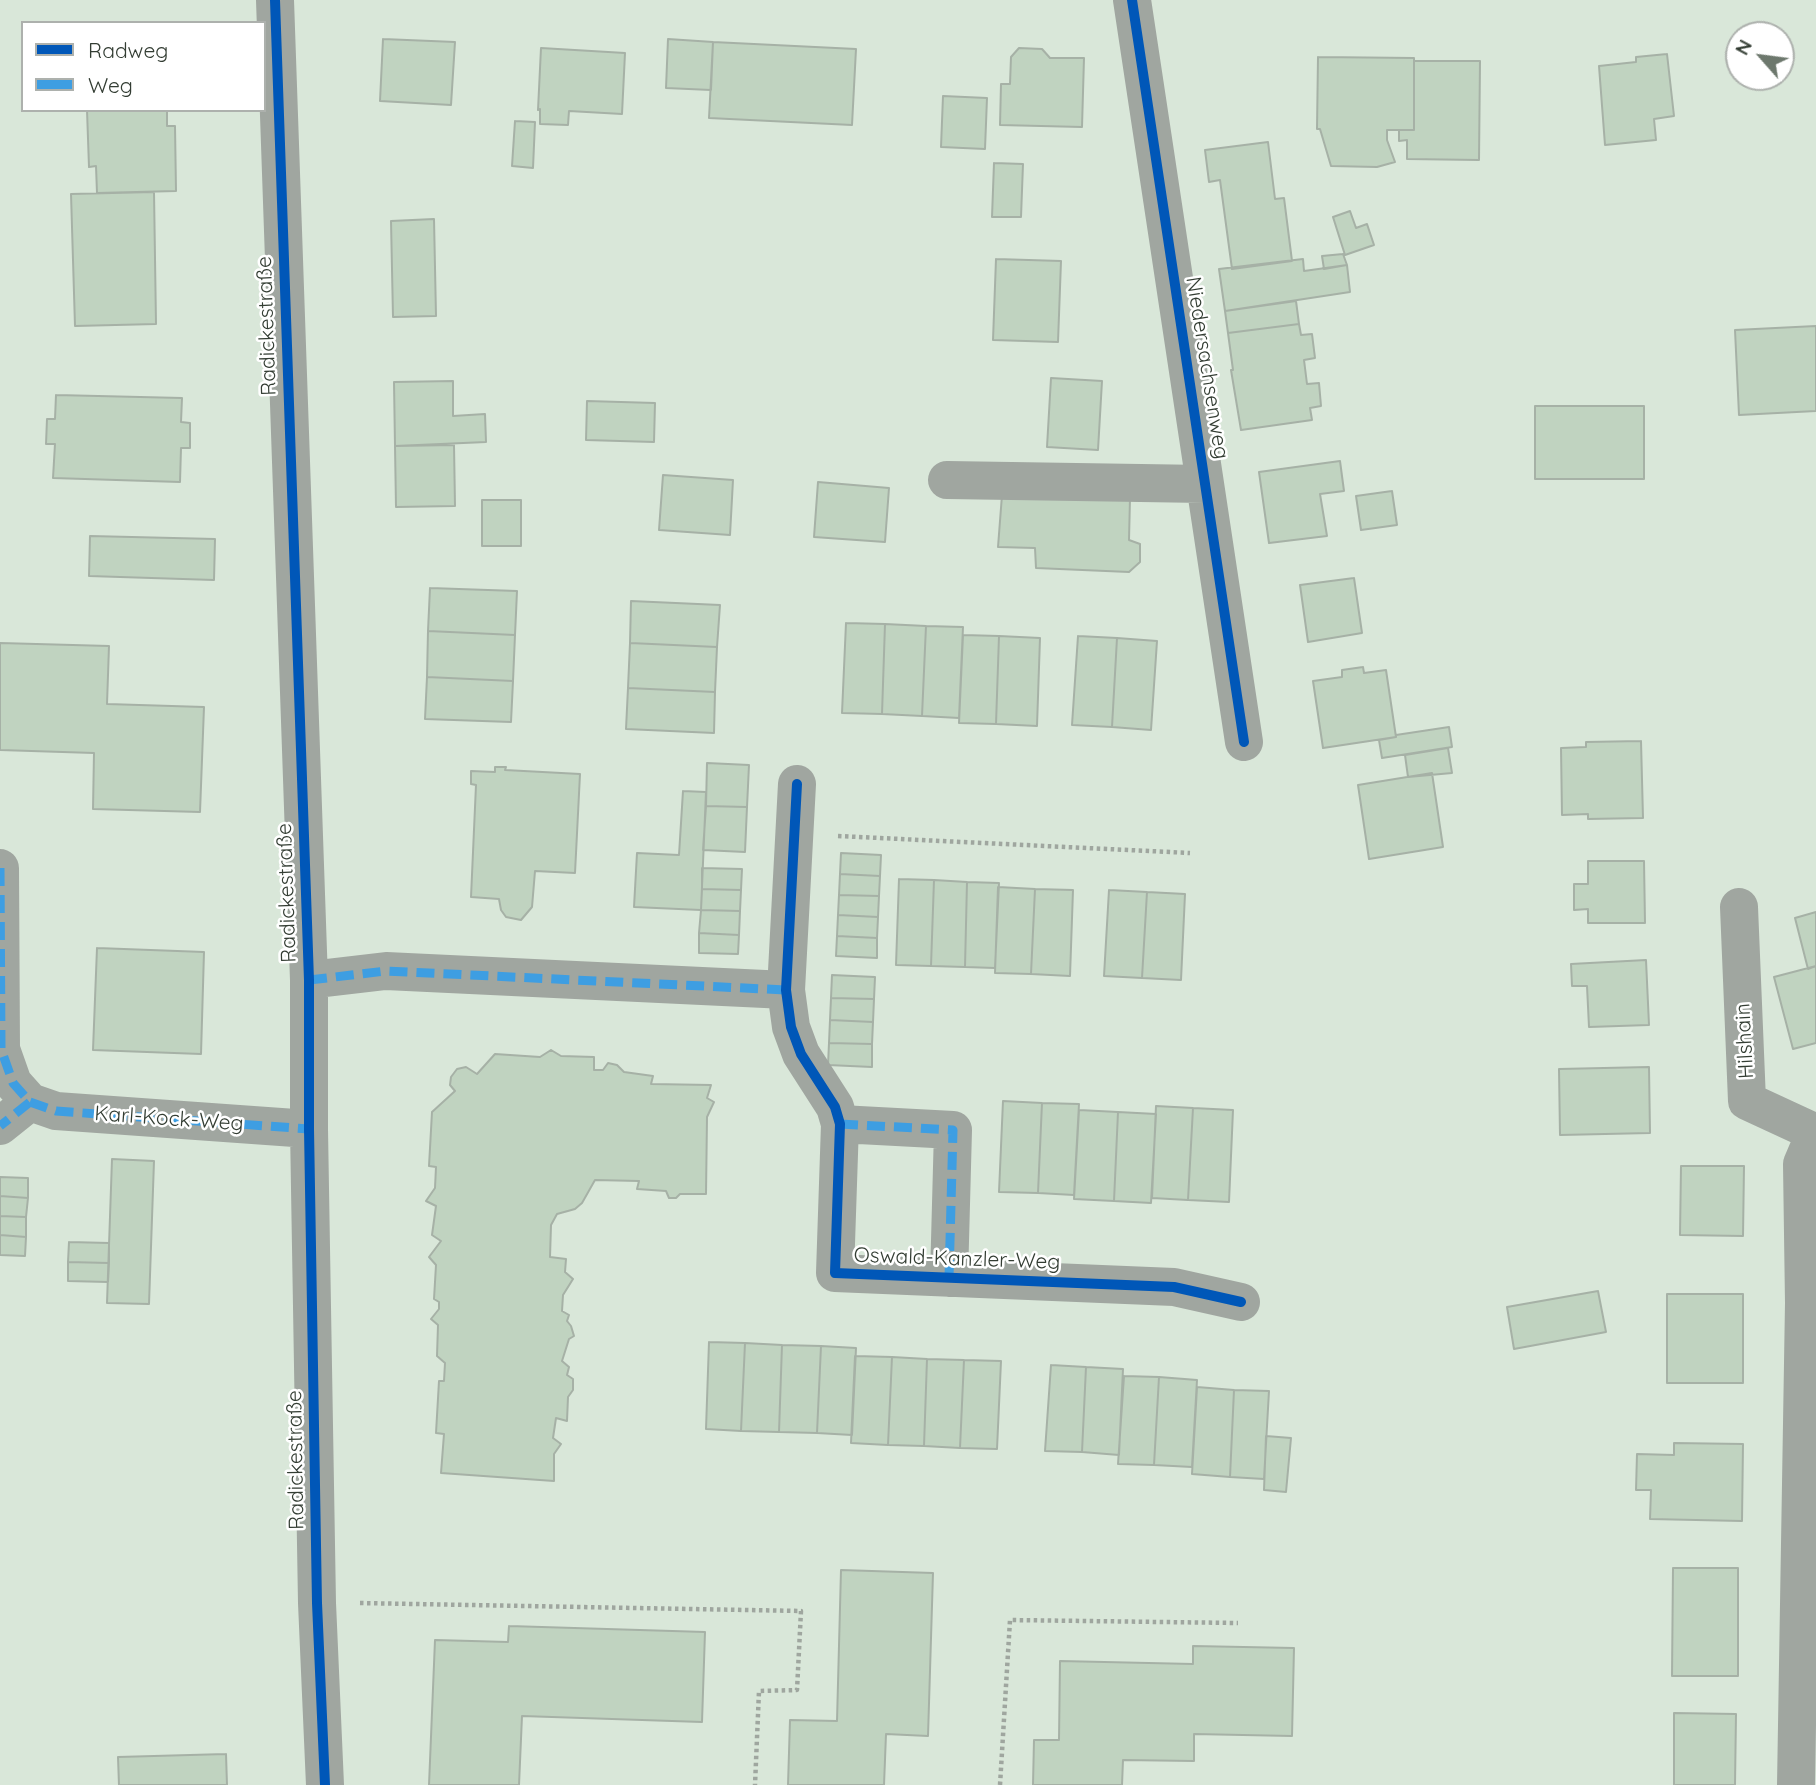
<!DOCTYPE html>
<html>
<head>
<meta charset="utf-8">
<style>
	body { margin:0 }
	#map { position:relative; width:1816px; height:1785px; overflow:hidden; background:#d9e7d9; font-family:Quicksand,sans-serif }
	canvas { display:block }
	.legend { position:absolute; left:21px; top:21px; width:245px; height:91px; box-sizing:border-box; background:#fff; border:2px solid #adb1ad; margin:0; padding:9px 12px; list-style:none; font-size:21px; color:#333d33 }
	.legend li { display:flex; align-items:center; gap:14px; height:35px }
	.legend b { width:35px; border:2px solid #adb1ad }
	.north { position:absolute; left:1725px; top:21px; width:70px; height:70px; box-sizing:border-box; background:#fff; border:2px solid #adb1ad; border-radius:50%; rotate:298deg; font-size:19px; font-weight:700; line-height:28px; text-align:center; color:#333d33 }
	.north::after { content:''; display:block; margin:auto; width:24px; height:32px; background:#6d786d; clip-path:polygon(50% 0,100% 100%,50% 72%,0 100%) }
</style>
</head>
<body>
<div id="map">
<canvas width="1816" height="1785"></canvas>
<ul class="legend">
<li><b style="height:9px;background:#0057b8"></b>Radweg</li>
<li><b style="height:9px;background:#3e9ee2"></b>Weg</li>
</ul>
<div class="north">N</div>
</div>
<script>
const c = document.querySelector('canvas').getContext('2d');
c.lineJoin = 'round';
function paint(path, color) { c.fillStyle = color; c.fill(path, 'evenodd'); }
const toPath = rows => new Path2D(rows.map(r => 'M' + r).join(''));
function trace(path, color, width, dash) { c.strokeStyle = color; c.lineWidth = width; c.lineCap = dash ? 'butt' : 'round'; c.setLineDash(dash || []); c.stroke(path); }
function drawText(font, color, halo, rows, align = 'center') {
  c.font = font + ' Quicksand,sans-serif'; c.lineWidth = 5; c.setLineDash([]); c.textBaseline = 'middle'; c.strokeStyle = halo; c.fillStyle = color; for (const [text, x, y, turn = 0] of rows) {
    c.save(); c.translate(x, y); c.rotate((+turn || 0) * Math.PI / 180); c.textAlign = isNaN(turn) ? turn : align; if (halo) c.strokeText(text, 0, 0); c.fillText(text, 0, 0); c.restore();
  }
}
const building = toPath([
	[383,39,455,42,451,105,380,101,383,39],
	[668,39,713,42,711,90,666,88,668,39],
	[713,42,856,49,852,125,709,118,713,42],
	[541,48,625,53,622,114,569,111,568,125,540,124,540,109,538,110,541,48],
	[1019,48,1042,49,1050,58,1084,58,1082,127,1000,125,1001,84,1010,84,1011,57,1019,48],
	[1667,54,1674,116,1654,119,1656,140,1605,145,1599,66,1636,62,1636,57,1667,54],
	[1318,57,1414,58,1414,130,1387,130,1387,140,1395,162,1377,167,1331,166,1320,129,1317,129,1318,57],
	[1414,61,1480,61,1479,160,1407,159,1407,140,1399,141,1399,130,1414,130,1414,61],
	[943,96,987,98,985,149,941,147,943,96],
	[87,110,167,110,167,126,175,126,176,191,97,193,96,166,89,167,87,110],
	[515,121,535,122,533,168,512,166,515,121],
	[1268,142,1275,199,1284,198,1292,261,1232,269,1220,180,1209,182,1205,150,1268,142],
	[994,163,1023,164,1021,217,992,217,994,163],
	[154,192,156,324,75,326,71,194,154,192],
	[1350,211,1356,228,1367,224,1374,245,1345,255,1333,217,1350,211],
	[434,219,436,316,393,317,391,221,434,219],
	[1343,254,1347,265,1324,269,1322,256,1343,254],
	[996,259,1061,261,1058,342,993,340,996,259],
	[1303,259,1304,271,1347,265,1350,292,1225,311,1219,269,1303,259],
	[1296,301,1299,324,1228,333,1225,311,1296,301],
	[1299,324,1301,335,1312,334,1315,358,1304,360,1307,384,1319,383,1321,406,1310,408,1312,420,1241,430,1231,370,1233,370,1228,333,1299,324],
	[1816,326,1816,411,1739,415,1735,330,1816,326],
	[1051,378,1102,381,1098,450,1047,447,1051,378],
	[453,381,453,416,485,414,486,442,395,446,394,382,453,381],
	[56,395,182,398,181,422,190,423,190,448,181,448,180,482,53,478,55,444,46,444,47,419,55,419,56,395],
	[587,401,655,403,654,442,586,440,587,401],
	[1535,406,1644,406,1644,479,1535,479,1535,406],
	[454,445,455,506,396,507,395,446,454,445],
	[1340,461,1344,491,1320,494,1327,536,1269,543,1259,472,1340,461],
	[663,475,733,480,730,535,659,530,663,475],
	[818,482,889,488,885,542,814,537,818,482],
	[1392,491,1397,525,1361,530,1356,496,1392,491],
	[1002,495,1130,498,1129,540,1140,544,1140,562,1129,572,1036,568,1035,548,998,547,1002,495],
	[482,500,521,500,521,546,482,546,482,500],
	[90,536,215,539,214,580,89,576,90,536],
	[1354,578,1362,633,1308,642,1300,585,1354,578],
	[430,588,517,591,515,635,428,631,430,588],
	[631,601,720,605,717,647,630,643,631,601],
	[846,623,885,624,882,714,842,713,846,623],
	[885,624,926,626,922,716,882,714,885,624],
	[926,626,963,627,959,718,922,716,926,626],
	[428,631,515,635,513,681,427,677,428,631],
	[963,635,999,636,996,724,959,723,963,635],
	[999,636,1040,638,1037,726,996,724,999,636],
	[1078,636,1117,638,1112,727,1072,725,1078,636],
	[1117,638,1157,641,1151,730,1112,727,1117,638],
	[0,643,109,646,107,704,204,707,200,812,93,809,94,753,0,750,0,643],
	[630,643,717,647,715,692,628,688,630,643],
	[1363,667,1364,673,1386,670,1396,737,1323,748,1313,681,1342,677,1342,670,1363,667],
	[427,677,513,681,511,722,425,719,427,677],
	[628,688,715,692,714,733,626,729,628,688],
	[1449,727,1452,747,1382,758,1379,740,1396,737,1396,735,1449,727],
	[1641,741,1643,818,1588,819,1588,814,1562,815,1561,748,1586,747,1586,742,1641,741],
	[1448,748,1452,773,1408,777,1405,755,1448,748],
	[707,763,749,765,747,807,706,806,707,763],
	[495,767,506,767,505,770,580,774,575,873,535,871,532,907,521,920,506,917,501,910,499,899,471,897,476,785,471,784,471,771,495,772,495,767],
	[1432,773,1443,847,1369,859,1358,785,1432,773],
	[683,791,706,792,701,910,634,907,637,853,679,855,683,791],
	[706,806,747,807,745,852,703,850,706,806],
	[841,853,881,855,880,876,840,874,841,853],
	[1588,861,1644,861,1645,923,1588,923,1588,909,1574,910,1574,884,1588,884,1588,861],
	[702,868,742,869,741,890,702,889,702,868],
	[840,874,880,876,879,896,839,895,840,874],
	[899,879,934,880,931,966,896,965,899,879],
	[934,880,967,882,965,967,931,966,934,880],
	[967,882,999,883,995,968,965,967,967,882],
	[998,887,1035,889,1031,974,995,973,998,887],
	[702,889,741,890,740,911,701,910,702,889],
	[1035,889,1073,890,1070,976,1031,974,1035,889],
	[1109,890,1147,892,1142,978,1104,976,1109,890],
	[1147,892,1185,894,1181,980,1142,978,1147,892],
	[839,895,879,896,878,917,838,915,839,895],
	[701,910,740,911,739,935,699,933,701,910],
	[1816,912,1816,966,1808,969,1795,918,1816,912],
	[838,915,878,917,877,938,837,936,838,915],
	[699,933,739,935,738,954,699,953,699,933],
	[837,936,877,938,877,958,836,956,837,936],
	[97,948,204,952,201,1054,93,1050,97,948],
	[1646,960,1649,1025,1589,1027,1587,986,1572,986,1571,964,1646,960],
	[1816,966,1816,1043,1793,1049,1774,977,1816,966],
	[832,975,875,977,874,999,831,998,832,975],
	[831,998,874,999,873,1022,830,1020,831,998],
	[830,1020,873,1022,872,1044,829,1043,830,1020],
	[829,1043,872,1044,872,1067,828,1065,829,1043],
	[551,1050,561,1056,594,1057,594,1070,603,1070,608,1063,617,1065,624,1072,653,1076,651,1084,711,1085,707,1098,714,1102,707,1117,706,1194,680,1194,676,1198,669,1198,666,1191,637,1189,639,1181,595,1180,582,1203,575,1209,557,1214,551,1225,550,1257,566,1259,565,1272,573,1279,563,1295,562,1311,569,1315,567,1321,571,1326,574,1336,569,1339,562,1361,569,1367,567,1375,573,1379,573,1390,568,1397,567,1421,556,1418,553,1438,561,1444,554,1454,554,1481,441,1473,444,1434,436,1433,439,1381,444,1381,445,1363,437,1356,438,1325,431,1319,439,1309,439,1302,434,1299,436,1265,429,1257,441,1241,432,1235,436,1206,426,1201,435,1188,436,1167,429,1166,432,1112,455,1091,450,1085,451,1077,457,1069,466,1067,477,1074,495,1054,540,1057,551,1050],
	[1649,1067,1650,1133,1560,1135,1559,1069,1649,1067],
	[1003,1101,1042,1103,1038,1193,999,1192,1003,1101],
	[1042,1103,1079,1104,1074,1195,1038,1193,1042,1103],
	[1156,1106,1193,1108,1188,1200,1152,1198,1156,1106],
	[1193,1108,1233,1110,1229,1202,1188,1200,1193,1108],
	[1079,1110,1118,1112,1114,1201,1074,1199,1079,1110],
	[1118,1112,1156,1114,1151,1203,1114,1201,1118,1112],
	[112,1159,154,1161,149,1304,107,1303,112,1159],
	[1681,1166,1744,1166,1743,1236,1680,1235,1681,1166],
	[0,1177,28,1178,28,1198,0,1196,0,1177],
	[0,1196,28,1198,26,1217,0,1216,0,1196],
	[0,1216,26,1217,26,1237,0,1235,0,1216],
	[0,1235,26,1237,25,1256,0,1255,0,1235],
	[69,1242,109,1243,109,1263,68,1262,69,1242],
	[68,1262,109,1263,108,1282,68,1281,68,1262],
	[1598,1291,1606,1332,1514,1349,1507,1307,1598,1291],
	[1667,1294,1743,1294,1743,1383,1667,1383,1667,1294],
	[709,1342,745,1343,741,1431,706,1429,709,1342],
	[745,1343,782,1345,779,1432,741,1431,745,1343],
	[782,1345,821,1346,817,1433,779,1432,782,1345],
	[821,1346,856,1348,852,1435,817,1433,821,1346],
	[855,1356,892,1357,888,1445,851,1443,855,1356],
	[892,1357,927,1359,924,1446,888,1445,892,1357],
	[927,1359,964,1360,960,1448,924,1446,927,1359],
	[964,1360,1001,1361,997,1449,960,1448,964,1360],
	[1051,1365,1086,1367,1082,1452,1045,1451,1051,1365],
	[1086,1367,1123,1369,1119,1455,1082,1452,1086,1367],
	[1124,1376,1159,1377,1154,1465,1118,1464,1124,1376],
	[1159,1377,1197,1380,1192,1467,1154,1465,1159,1377],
	[1197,1387,1234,1390,1230,1477,1192,1474,1197,1387],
	[1234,1390,1269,1391,1264,1479,1230,1477,1234,1390],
	[1266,1436,1291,1438,1286,1492,1264,1490,1266,1436],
	[1674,1443,1743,1444,1742,1521,1650,1519,1651,1490,1636,1490,1637,1454,1674,1455,1674,1443],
	[1673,1568,1738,1568,1738,1676,1672,1676,1673,1568],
	[841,1570,933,1573,928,1736,886,1734,884,1785,788,1785,790,1720,837,1721,841,1570],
	[509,1626,705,1632,702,1722,522,1716,519,1785,429,1785,435,1640,508,1642,509,1626],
	[1193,1646,1294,1648,1292,1736,1194,1734,1194,1761,1123,1760,1122,1785,1033,1785,1034,1740,1059,1740,1060,1661,1193,1664,1193,1646],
	[1674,1713,1736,1714,1735,1785,1674,1785,1674,1713],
	[226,1754,227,1785,119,1785,118,1757,226,1754]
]);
paint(building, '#c0d3c0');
trace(building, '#a6b1a6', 2);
trace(toPath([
	[838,836,1190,853],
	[360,1603,801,1611,797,1690,759,1691,755,1785],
	[1000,1785,1010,1620,1238,1623]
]), '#9fa69f', 4.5, [3.5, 3.5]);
trace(toPath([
	[275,0,309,980,309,1129,317,1603,325,1785],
	[1132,0,1244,742],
	[947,480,1205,484],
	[797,784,786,990,791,1027,801,1054,835,1107,840,1124,835,1273,1174,1287,1241,1302],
	[0,868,1,1049,13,1083,30,1102,0,1126],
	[1739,907,1747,1101,1814,1132],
	[309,980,386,971,786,990],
	[30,1102,56,1111,309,1129],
	[840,1124,953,1130,949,1278],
	[1796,1785,1804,1303,1802,1164,1816,1131]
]), '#a0a6a0', 38);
trace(toPath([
	[0,868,1,1049,13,1083,30,1102,0,1126],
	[309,980,386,971,786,990],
	[30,1102,56,1111,309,1129],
	[840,1124,953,1130,949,1278]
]), '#3e9ee2', 9, [18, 9]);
trace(toPath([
	[275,0,309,980,309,1129,317,1603,325,1785],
	[1132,0,1244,742],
	[797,784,786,990,791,1027,801,1054,835,1107,840,1124,835,1273,1174,1287,1241,1302]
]), '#0057b8', 10);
drawText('21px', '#333d33', '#fff', [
	["Radickestraße",267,326,-92],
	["Niedersachsenweg",1207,368,81],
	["Radickestraße",287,893,-92],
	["Hilshain",1745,1041,-93],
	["Karl-Kock-Weg",169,1119,4],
	["Oswald-Kanzler-Weg",957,1259,2],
	["Radickestraße",296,1460,-91]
]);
</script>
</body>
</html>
